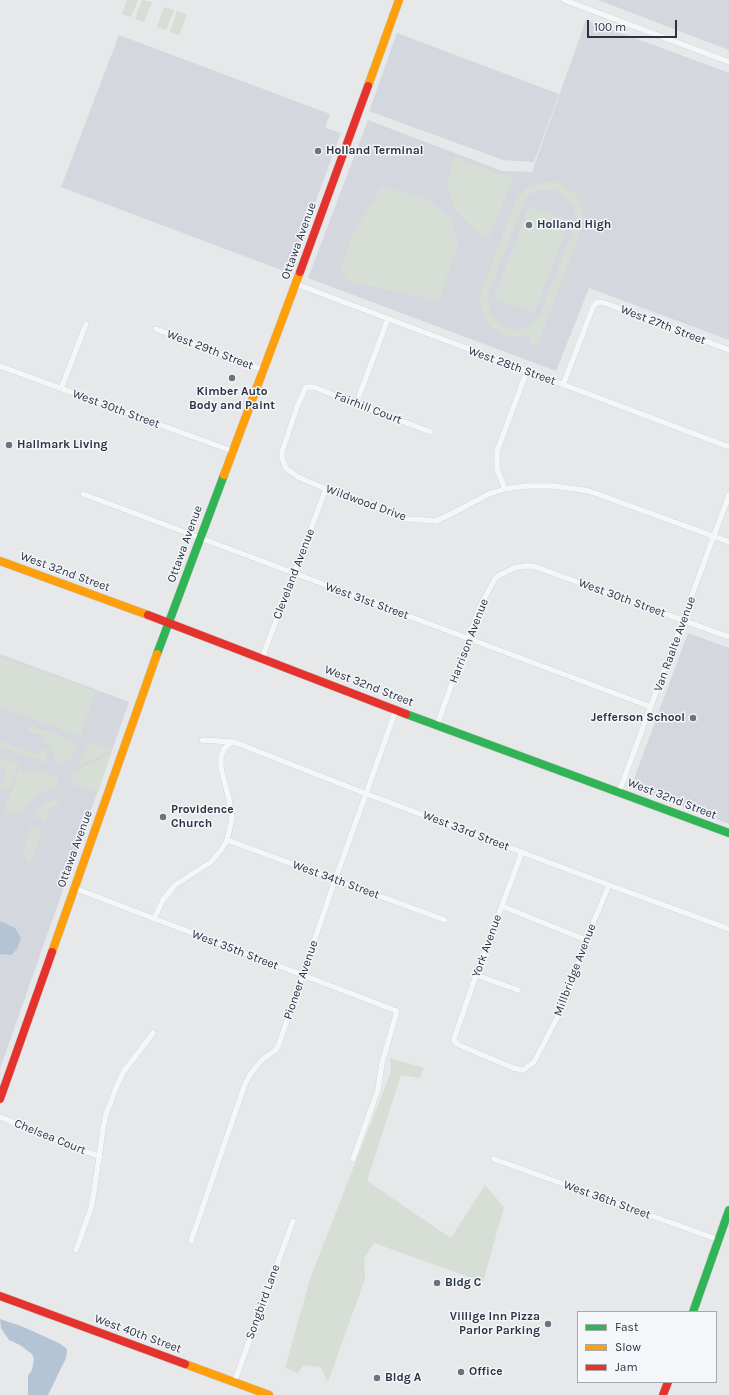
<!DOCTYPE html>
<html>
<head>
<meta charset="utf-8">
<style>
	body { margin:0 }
	#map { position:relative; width:729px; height:1395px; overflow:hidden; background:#e6e8ea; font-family:Karla,sans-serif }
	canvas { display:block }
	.legend { position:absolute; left:577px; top:1311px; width:140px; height:72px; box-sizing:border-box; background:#f4f6f9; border:1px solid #a4a8b1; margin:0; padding:5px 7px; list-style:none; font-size:12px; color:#2b3445 }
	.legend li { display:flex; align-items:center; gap:8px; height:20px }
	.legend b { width:20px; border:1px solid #a4a8b1 }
	.scale { position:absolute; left:587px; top:20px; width:90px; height:18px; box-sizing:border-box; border:2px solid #2b3445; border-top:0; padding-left:5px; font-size:12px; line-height:14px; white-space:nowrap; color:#2b3445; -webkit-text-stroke:3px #f4f6f9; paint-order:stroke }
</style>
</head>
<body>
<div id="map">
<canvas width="729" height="1395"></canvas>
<ul class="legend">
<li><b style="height:5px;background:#30b455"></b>Fast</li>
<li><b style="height:5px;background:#ff9f0a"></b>Slow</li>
<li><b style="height:5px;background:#e5322d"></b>Jam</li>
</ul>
<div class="scale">100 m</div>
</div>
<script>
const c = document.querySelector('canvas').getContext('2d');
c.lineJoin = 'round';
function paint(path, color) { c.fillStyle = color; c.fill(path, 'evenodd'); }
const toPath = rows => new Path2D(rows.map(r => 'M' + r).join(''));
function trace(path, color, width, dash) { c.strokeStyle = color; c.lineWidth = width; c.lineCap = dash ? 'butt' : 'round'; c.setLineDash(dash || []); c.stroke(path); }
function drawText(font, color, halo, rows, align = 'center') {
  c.font = font + ' Karla,sans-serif'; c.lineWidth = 3; c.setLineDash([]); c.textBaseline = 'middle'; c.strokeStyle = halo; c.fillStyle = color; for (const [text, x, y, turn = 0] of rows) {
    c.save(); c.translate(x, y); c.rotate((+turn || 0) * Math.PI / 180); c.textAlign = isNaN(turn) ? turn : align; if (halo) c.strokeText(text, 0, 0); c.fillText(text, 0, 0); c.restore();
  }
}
paint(toPath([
	[598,0,729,0,729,50],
	[586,20,729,73,729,340,589,288,556,371,308,278,368,120,502,171,532,172],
	[397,33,559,94,534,162,503,160,369,111],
	[119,35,330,114,325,128,341,133,289,273,61,187],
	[688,633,729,648,729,824,631,787],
	[0,654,129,702,0,1069]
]), '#d4d7dd');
paint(toPath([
	[127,0,138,0,131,17,122,14],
	[142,0,152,2,144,22,135,19],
	[164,7,174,10,166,30,157,27],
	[177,11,187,15,179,35,170,32],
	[454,157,513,179,489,237,474,230,455,210,447,184],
	[548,181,561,184,572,191,576,195,582,206,584,217,583,225,537,347,529,344,531,338,525,336,510,337,502,335,492,328,484,319,482,313,480,295,516,200,520,194,530,186],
	[539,190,554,190,562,194,573,206,576,218,575,225,539,317,528,327,520,329,510,329,501,325,491,313,488,304,488,295,523,203,528,196],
	[381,186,430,200,451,219,458,247,438,301,348,281,340,270,352,236],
	[529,206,570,221,534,313,494,298],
	[0,657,96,691,80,736,0,707],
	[32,726,74,741,76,747,70,760,66,761,64,764,57,763,50,746,44,742,45,737,28,731,30,727],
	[0,741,38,755,41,749,42,748,47,754,47,761,44,762,0,747],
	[95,744,112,750,81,765,79,763,86,749,90,745],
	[111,753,98,793,72,784,72,778,70,773],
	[0,758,19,764,10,789,5,788,4,790,0,789,7,770,0,768],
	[19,769,29,773,31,769,58,778,59,784,37,795,29,803,23,813,18,815,7,812,5,809],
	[58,797,60,798,58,804,52,808,50,807,45,821,34,817,40,807],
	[31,826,42,831,31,863,26,862,24,852,25,843],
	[390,1058,424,1068,419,1078,401,1075,367,1181,451,1238,485,1185,504,1207,483,1282,374,1243,364,1259,365,1279,328,1382,320,1367,304,1365,298,1373,285,1368,311,1276,391,1072]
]), '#d6ded6');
paint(toPath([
	[0,921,15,928,21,938,17,949,11,955,0,954],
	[0,1319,21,1326,59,1343,66,1348,67,1351,66,1358,48,1395,28,1395,28,1376,32,1370,34,1359,32,1354,20,1345,9,1340,1,1328]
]), '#b4c4d5');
const street = toPath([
	[564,0,729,62],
	[296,284,729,447],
	[156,329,263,370],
	[0,366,232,451],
	[563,385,593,307,597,302,605,303,729,350],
	[61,389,86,324],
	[356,404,388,319],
	[431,432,356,404,314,387,306,387,297,407,282,452,282,458,286,468,298,477,326,489,408,519,436,521,447,516,489,494,505,489,525,486,554,486,589,491,729,542],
	[505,489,497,469,497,451,527,371],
	[83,494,651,707],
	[262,658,326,489],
	[437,725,480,606,496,577,514,568,525,566,533,566,729,637],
	[202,740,234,742,367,794,609,885,729,929],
	[619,792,729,495],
	[227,840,445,920],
	[522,852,476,975,454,1039,454,1041,459,1045,513,1068,523,1070,534,1062,558,1016,570,989,586,940,609,885],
	[74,888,397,1011,382,1063,378,1090,353,1159],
	[502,906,586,940],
	[154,919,163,900,175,885,211,862,222,849,227,840,232,818,229,799,221,768,221,757,224,749,229,744,232,743],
	[476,975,518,990],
	[0,1117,100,1157],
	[494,1159,719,1240],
	[191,1241,245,1084,251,1073,262,1060,274,1051,278,1047,335,880,396,710],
	[76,1250,91,1208,94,1192,103,1129,106,1114,118,1083,124,1071,153,1033],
	[234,1383,293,1221]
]);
const fast = toPath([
	[157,654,224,475],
	[406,714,729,833],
	[693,1312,729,1210]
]);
const slow = toPath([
	[368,86,399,0],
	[224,475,300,272],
	[0,561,148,615],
	[52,952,157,654],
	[185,1364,269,1395]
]);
const jam = toPath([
	[300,272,368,86],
	[148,615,406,714],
	[0,1099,52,952],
	[0,1296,185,1364],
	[663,1395,668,1382]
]);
trace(street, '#c4c6c8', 6);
trace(fast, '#c4c6c8', 9);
trace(slow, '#c4c6c8', 9);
trace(jam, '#c4c6c8', 9);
trace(street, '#f5f6f7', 5.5);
trace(fast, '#30b455', 8);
trace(slow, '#ff9f0a', 8);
trace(jam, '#e5322d', 8);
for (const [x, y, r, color] of [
	[318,151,4,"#6c737f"],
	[529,225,4,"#6c737f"],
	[232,378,4,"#6c737f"],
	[9,445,4,"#6c737f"],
	[693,718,4,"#6c737f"],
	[163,817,4,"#6c737f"],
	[437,1283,4,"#6c737f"],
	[548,1324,4,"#6c737f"],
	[461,1372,4,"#6c737f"],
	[377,1378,4,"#6c737f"]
]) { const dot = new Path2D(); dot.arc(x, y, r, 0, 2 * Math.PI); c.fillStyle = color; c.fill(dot); trace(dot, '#f4f6f9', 1.5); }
drawText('bold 12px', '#2b3445', '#f4f6f9', [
	["Holland Terminal",326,151],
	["Holland High",537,225],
	["Kimber Auto",232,392,"center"],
	["Body and Paint",232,406,"center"],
	["Hallmark Living",17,445],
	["Jefferson School",685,718,"right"],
	["Providence",171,810],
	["Church",171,824],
	["Bldg C",445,1283],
	["Villige Inn Pizza",540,1317,"right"],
	["Parlor Parking",540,1331,"right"],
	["Office",469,1372],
	["Bldg A",385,1378]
], 'left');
drawText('12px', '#2b3445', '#f4f6f9', [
	["Ottawa Avenue",299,241,-70],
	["West 27th Street",663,325,21],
	["West 29th Street",210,350,21],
	["West 28th Street",512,366,20],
	["Fairhill Court",368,408,21],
	["West 30th Street",116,409,20],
	["Wildwood Drive",366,503,20],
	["Ottawa Avenue",185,544,-70],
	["West 32nd Street",65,572,20],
	["Cleveland Avenue",294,574,-69],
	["West 30th Street",622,598,20],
	["West 31st Street",367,601,20],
	["Harrison Avenue",469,641,-69],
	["Van Raalte Avenue",675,644,-70],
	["West 32nd Street",369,686,21],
	["West 32nd Street",672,799,21],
	["West 33rd Street",466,831,21],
	["Ottawa Avenue",75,849,-70],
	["West 34th Street",336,880,20],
	["York Avenue",487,946,-70],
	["West 35th Street",235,950,21],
	["Millbridge Avenue",575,970,-69],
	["Pioneer Avenue",301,980,-71],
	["Chelsea Court",50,1137,22],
	["West 36th Street",607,1200,20],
	["Songbird Lane",263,1302,-70],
	["West 40th Street",138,1334,20]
]);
</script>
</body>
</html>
